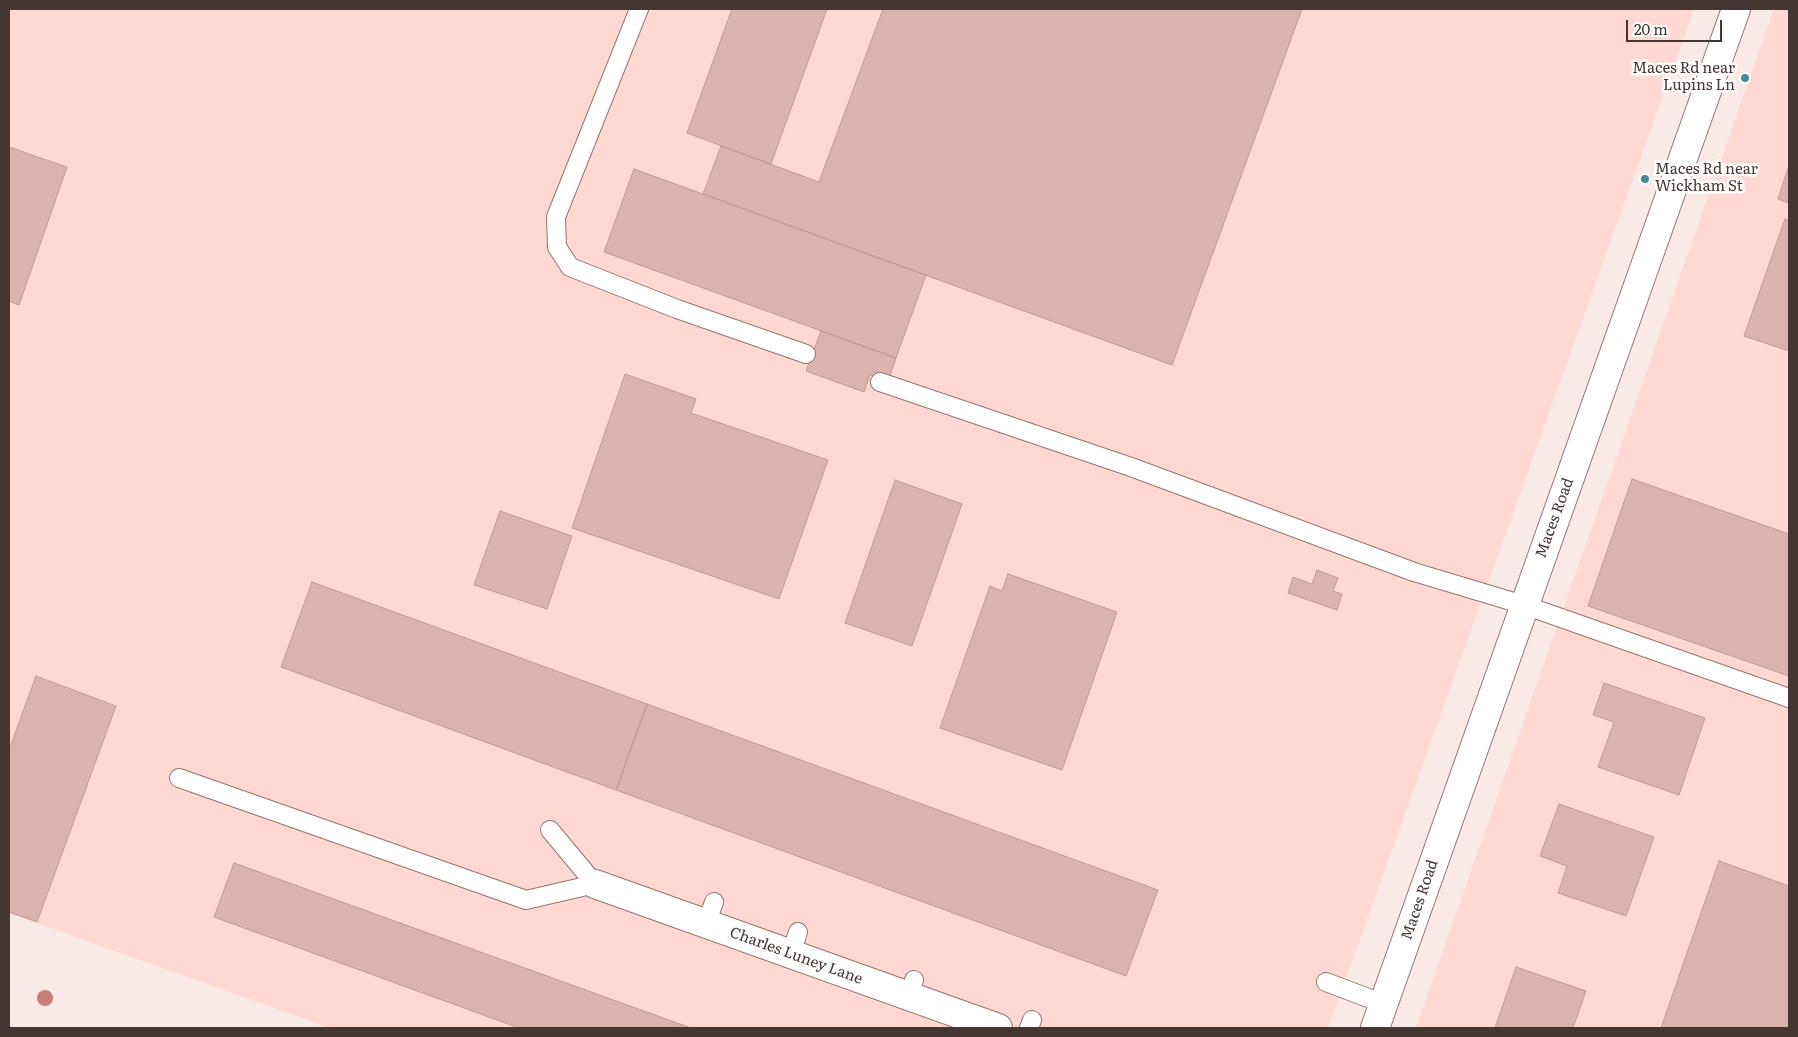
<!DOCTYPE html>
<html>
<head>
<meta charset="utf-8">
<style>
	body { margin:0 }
	#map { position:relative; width:1798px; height:1037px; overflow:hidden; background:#faeae7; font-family:Literata,serif }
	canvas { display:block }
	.frame { position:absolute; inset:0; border:10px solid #453633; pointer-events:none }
	.scale { position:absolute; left:1626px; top:20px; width:96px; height:22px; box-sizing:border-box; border:2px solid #453633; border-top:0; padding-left:6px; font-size:15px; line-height:18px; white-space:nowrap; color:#453633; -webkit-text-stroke:4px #fff; paint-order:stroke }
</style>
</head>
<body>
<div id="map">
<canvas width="1798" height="1037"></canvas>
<div class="frame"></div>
<div class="scale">20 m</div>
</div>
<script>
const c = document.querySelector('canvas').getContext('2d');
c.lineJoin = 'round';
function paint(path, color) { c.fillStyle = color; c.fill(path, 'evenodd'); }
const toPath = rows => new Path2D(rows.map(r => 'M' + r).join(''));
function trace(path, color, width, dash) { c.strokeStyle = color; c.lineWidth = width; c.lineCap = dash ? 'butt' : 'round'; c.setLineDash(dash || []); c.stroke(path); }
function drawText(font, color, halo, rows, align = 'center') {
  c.font = font + ' Literata,serif'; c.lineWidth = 5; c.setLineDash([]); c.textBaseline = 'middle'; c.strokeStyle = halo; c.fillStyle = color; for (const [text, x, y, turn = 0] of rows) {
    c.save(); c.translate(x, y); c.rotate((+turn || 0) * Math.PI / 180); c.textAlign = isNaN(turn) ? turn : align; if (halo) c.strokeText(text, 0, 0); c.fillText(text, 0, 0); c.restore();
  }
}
paint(toPath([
	[9,9,1694,9,1328,1028,330,1028,9,913],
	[1774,9,1789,9,1789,1028,1416,1028]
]), '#ffd8d1');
const building = toPath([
	[732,9,827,9,771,164,687,133,732,9],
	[883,9,1302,9,1172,365,703,194,721,146,819,182,883,9],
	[9,147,67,167,19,305,9,301,9,147],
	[1789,165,1789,203,1778,199,1789,165],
	[634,169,926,275,896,358,604,252,634,169],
	[1785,219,1789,221,1789,351,1744,336,1785,219],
	[821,331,896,358,888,381,870,375,864,392,806,371,821,331],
	[625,374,696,399,691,413,828,460,779,599,572,528,625,374],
	[1632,479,1789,534,1789,676,1588,606,1632,479],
	[895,480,962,504,912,646,845,623,895,480],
	[500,511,572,536,547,609,474,585,500,511],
	[1317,570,1338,578,1333,591,1342,594,1337,610,1288,593,1293,577,1312,584,1317,570],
	[1008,574,1117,612,1062,770,940,728,990,586,1002,591,1008,574],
	[312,582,647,704,616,790,281,667,312,582],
	[36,676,116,706,37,922,9,912,9,750,36,676],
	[1604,683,1705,718,1679,795,1598,767,1614,722,1593,715,1604,683],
	[647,704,1158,890,1126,976,616,790,647,704],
	[1559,804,1654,837,1626,916,1558,893,1567,866,1540,856,1559,804],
	[1719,861,1789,886,1789,1028,1661,1028,1719,861],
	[234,863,691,1028,519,1028,214,917,234,863],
	[1516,967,1586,991,1573,1028,1495,1028,1516,967]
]);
paint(building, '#d9b3ac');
trace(building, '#c09b94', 1);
const service = toPath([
	[639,9,556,217,557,247,570,267,677,309,806,354],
	[880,382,1131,467,1414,572,1524,605,1789,698],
	[179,778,526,900,595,884,550,830],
	[706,924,714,902],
	[791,954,798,932],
	[1326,982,1384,1004],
	[909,997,914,980],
	[1029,1028,1032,1020]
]);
const minor = toPath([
	[595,884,998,1028]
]);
const tertiary = toPath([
	[1375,1028,1736,9]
]);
trace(service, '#96736d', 20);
trace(minor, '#96736d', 30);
trace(tertiary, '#96736d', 30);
trace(service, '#fff', 18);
trace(minor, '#fff', 28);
trace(tertiary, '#fff', 28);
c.fillStyle = '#c57f76';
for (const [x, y] of [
	[45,998]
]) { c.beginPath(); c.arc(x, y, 8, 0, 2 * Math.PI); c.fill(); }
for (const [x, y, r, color] of [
	[1745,78,5,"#458a96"],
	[1645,179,5,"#458a96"]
]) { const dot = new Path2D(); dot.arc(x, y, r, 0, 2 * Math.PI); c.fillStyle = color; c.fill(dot); trace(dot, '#fff', 2); }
drawText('15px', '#453633', '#fff', [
	["Maces Rd near",1735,69],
	["Lupins Ln",1735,86],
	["Maces Rd near",1655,170,"left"],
	["Wickham St",1655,187,"left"]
], 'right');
drawText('15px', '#453633', '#fff', [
	["Maces Road",1555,518,-70],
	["Maces Road",1420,900,-71],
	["Charles Luney Lane",796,956,20]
]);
</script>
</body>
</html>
